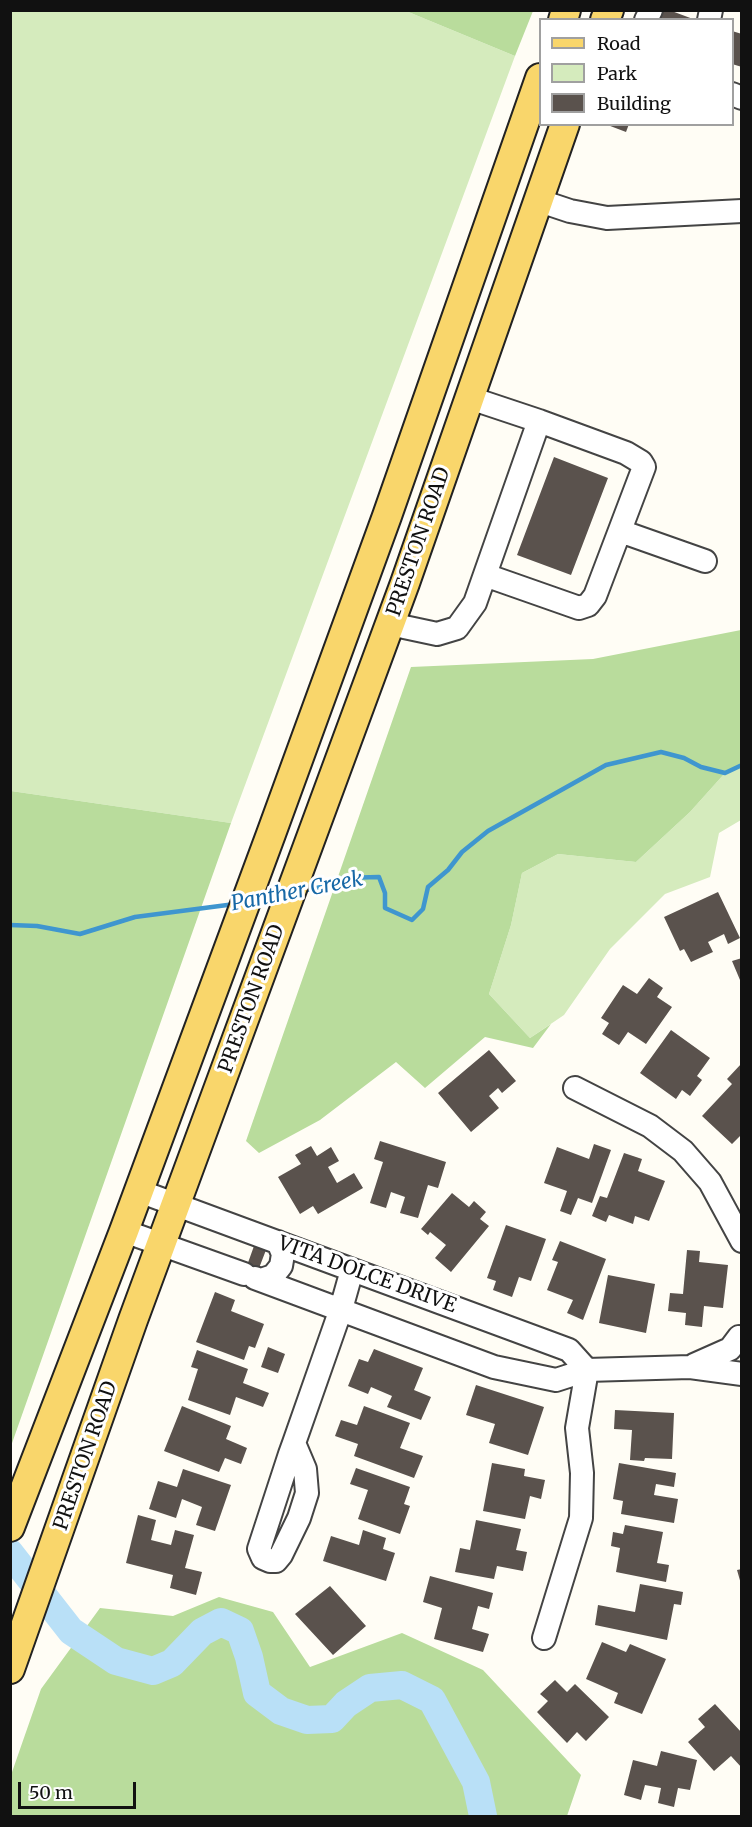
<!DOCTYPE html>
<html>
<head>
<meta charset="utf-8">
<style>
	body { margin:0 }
	#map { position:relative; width:752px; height:1827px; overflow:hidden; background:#fffdf5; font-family:Merriweather,serif }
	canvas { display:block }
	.frame { position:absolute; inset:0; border:12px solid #111; pointer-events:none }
	.legend { position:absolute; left:539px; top:18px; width:195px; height:108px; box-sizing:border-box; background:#fff; border:2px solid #a0a0a0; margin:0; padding:8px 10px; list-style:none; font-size:18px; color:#111 }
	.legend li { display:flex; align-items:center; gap:12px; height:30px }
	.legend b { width:30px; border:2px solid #a0a0a0 }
	.scale { position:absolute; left:18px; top:1782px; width:118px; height:27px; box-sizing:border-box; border:3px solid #111; border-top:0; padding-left:8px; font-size:18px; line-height:21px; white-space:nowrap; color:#111; -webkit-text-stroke:4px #fff; paint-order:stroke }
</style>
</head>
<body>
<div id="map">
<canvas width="752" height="1827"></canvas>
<div class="frame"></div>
<ul class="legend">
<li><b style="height:8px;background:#f9d66b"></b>Road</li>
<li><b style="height:16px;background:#d5ebbd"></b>Park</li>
<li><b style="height:16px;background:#5a524d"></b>Building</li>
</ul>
<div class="scale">50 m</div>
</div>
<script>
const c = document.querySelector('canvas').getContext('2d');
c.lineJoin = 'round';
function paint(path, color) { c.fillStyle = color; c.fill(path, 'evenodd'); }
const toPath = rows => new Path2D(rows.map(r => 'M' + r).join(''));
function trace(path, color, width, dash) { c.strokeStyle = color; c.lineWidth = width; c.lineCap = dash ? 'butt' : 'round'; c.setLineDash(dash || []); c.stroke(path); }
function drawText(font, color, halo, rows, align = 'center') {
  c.font = font + ' Merriweather,serif'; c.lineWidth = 6; c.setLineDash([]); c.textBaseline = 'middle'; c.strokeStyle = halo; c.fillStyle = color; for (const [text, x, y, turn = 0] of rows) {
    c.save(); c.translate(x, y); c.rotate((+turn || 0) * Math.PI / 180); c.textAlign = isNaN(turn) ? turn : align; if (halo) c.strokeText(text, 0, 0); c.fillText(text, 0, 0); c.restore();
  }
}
paint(toPath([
	[11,11,406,11,515,56,231,823,11,791],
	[741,766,741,820,719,833,710,877,665,894,610,949,564,1015,530,1038,489,994,511,925,522,873,558,854,636,862,690,812,725,773]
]), '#d5ebbd');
paint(toPath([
	[406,11,533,11,515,56],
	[741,630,741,766,725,773,690,812,636,862,558,854,522,873,511,925,489,994,530,1038,551,1024,533,1048,485,1037,425,1088,396,1062,320,1120,259,1153,246,1141,411,667,593,659],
	[11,791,231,823,11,1446,10,791],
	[219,1597,273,1612,310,1667,402,1633,483,1670,581,1775,567,1816,11,1816,11,1775,41,1689,100,1608,173,1616]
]), '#b9dc9c');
trace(toPath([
	[302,891,326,886,342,878,379,877,385,893,385,908,412,920,423,909,428,887,448,870,462,852,488,831,606,765,661,752,684,758,701,767,725,773,742,765],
	[258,899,279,895],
	[10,925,37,926,80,934,135,917,235,904]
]), '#3f96cf', 4.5);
trace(toPath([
	[10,1553,71,1631,116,1661,153,1671,172,1663,202,1632,221,1622,240,1631,249,1657,257,1693,281,1711,307,1720,332,1719,346,1704,370,1688,402,1685,432,1700,476,1782,483,1816]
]), '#b9e0f7', 28);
paint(toPath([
	[656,10,669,10,693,19,653,20],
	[732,31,742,34,742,67,732,64],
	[605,124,629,124,626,132],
	[554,457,608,478,571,575,517,555],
	[718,892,740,938,728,944,724,934,708,942,713,952,691,962,684,949,680,951,664,917],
	[742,958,742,979,740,980,732,961],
	[649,978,663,988,657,997,672,1007,646,1044,628,1032,619,1045,602,1034,609,1023,601,1018,623,985,637,994],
	[671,1030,710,1058,697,1076,702,1080,690,1096,682,1090,676,1099,640,1073],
	[489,1050,516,1081,502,1093,498,1088,489,1096,499,1108,471,1132,438,1093],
	[742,1063,742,1134,732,1144,702,1116,732,1084,727,1079],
	[380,1141,446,1162,438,1188,428,1185,418,1218,400,1213,405,1197,391,1192,386,1208,370,1203,383,1162,374,1159],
	[594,1144,611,1150,592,1203,578,1198,571,1215,560,1211,567,1191,544,1183,557,1147,589,1159],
	[311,1146,317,1156,331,1147,339,1161,328,1167,337,1183,354,1173,363,1188,318,1214,313,1206,300,1214,278,1177,301,1164,295,1155],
	[624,1153,642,1159,638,1171,665,1181,649,1221,635,1216,633,1224,609,1215,606,1222,592,1216,600,1196,607,1198],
	[452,1193,469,1207,474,1201,486,1212,480,1219,489,1226,451,1272,435,1258,446,1245,430,1232,428,1235,421,1229],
	[506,1225,546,1239,531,1281,519,1277,512,1297,493,1290,496,1281,487,1278],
	[560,1241,606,1259,583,1320,567,1313,573,1300,547,1290,558,1262,552,1260],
	[254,1246,266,1250,251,1289,240,1285],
	[687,1250,700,1251,699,1262,728,1265,723,1308,704,1306,702,1327,685,1325,686,1313,668,1311,670,1293,683,1294],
	[608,1275,655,1284,646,1333,599,1323],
	[215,1292,235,1300,231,1311,264,1324,255,1348,249,1346,244,1360,196,1342],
	[268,1347,285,1354,278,1373,261,1367],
	[374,1349,423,1368,414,1390,431,1397,421,1420,387,1407,392,1396,371,1387,368,1394,348,1386,359,1359,368,1362],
	[197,1350,248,1369,243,1383,269,1393,263,1407,236,1397,230,1415,188,1400,198,1369,191,1367],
	[476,1385,544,1407,528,1455,489,1443,495,1424,466,1415],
	[182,1406,231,1426,226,1439,247,1448,241,1464,225,1458,219,1472,164,1451],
	[364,1406,410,1423,400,1448,423,1456,414,1478,354,1456,358,1444,335,1436,341,1420,357,1425],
	[615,1410,674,1413,672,1459,645,1458,644,1461,630,1460,632,1430,614,1429],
	[492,1463,525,1469,524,1476,545,1480,541,1499,530,1496,525,1519,483,1511],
	[619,1463,676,1473,674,1487,656,1484,654,1495,678,1499,674,1523,621,1514,623,1501,613,1499],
	[356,1468,410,1487,404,1504,410,1506,400,1534,358,1519,368,1490,350,1484],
	[183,1469,231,1485,215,1531,196,1525,202,1507,182,1499,176,1518,149,1509,158,1481,177,1487],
	[138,1515,156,1520,151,1540,171,1545,175,1530,194,1535,185,1568,202,1572,196,1595,170,1588,173,1575,126,1563],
	[476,1520,521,1529,516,1550,527,1552,523,1571,497,1566,494,1579,455,1572,460,1548,470,1550],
	[625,1525,663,1532,657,1563,669,1565,666,1582,616,1572,620,1548,611,1546,613,1532,623,1534],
	[363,1530,386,1538,383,1549,395,1553,386,1581,323,1561,331,1536,359,1545],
	[742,1569,742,1584,741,1584,737,1570],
	[430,1576,493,1593,489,1609,478,1606,472,1629,489,1634,483,1652,434,1639,442,1608,423,1602],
	[640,1584,683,1592,681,1605,674,1604,667,1640,595,1625,598,1605,635,1612],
	[330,1586,366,1626,333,1655,295,1614],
	[602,1642,626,1652,630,1644,666,1659,642,1714,614,1703,618,1693,586,1679],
	[555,1680,567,1692,575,1684,609,1717,586,1741,577,1732,567,1743,537,1712,548,1701,540,1694],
	[715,1704,742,1733,742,1768,731,1756,714,1771,688,1742,705,1727,698,1719],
	[661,1751,697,1760,690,1790,678,1788,674,1807,658,1803,661,1788,645,1785,641,1800,624,1795,633,1760,657,1766]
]), '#5a524d');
const minor = toPath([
	[646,20,651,10],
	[709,20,711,10],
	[732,94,742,98],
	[537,200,570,211,607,218,742,211],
	[620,531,705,561],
	[485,575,579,608,588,605,595,596,644,467,641,462,626,453,539,421],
	[390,624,437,634,457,628,475,603,539,421,470,398],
	[575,1088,650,1126,683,1151,710,1182,742,1241],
	[139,1191,569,1350,587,1370],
	[124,1231,244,1274],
	[255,1278,494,1367,556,1380,587,1370,690,1367,742,1374],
	[261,1280,273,1276,281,1266,283,1254,278,1242],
	[694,1365,730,1349,739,1337],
	[294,1443,305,1469,307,1493,299,1518,281,1555,276,1561,270,1561,263,1558,259,1549,290,1454,294,1443,341,1309,352,1270],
	[544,1638,581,1518,582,1473,577,1428,587,1370]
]);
const major = toPath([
	[563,20,566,10],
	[605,20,609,10],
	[10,1527,124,1231,271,834,387,516,540,78],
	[10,1669,133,1320,405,583,565,124]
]);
trace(minor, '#444', 26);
trace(major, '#222', 32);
trace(minor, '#fff', 22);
trace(major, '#f9d66b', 28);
drawText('20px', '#111', '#fff', [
	["PRESTON ROAD",419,542,-71],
	["PRESTON ROAD",252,999,-70],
	["VITA DOLCE DRIVE",367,1275,20],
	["PRESTON ROAD",86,1456,-71]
]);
drawText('italic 21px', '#1768a6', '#fff', [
	["Panther Creek",297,892,-11]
]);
</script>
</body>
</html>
